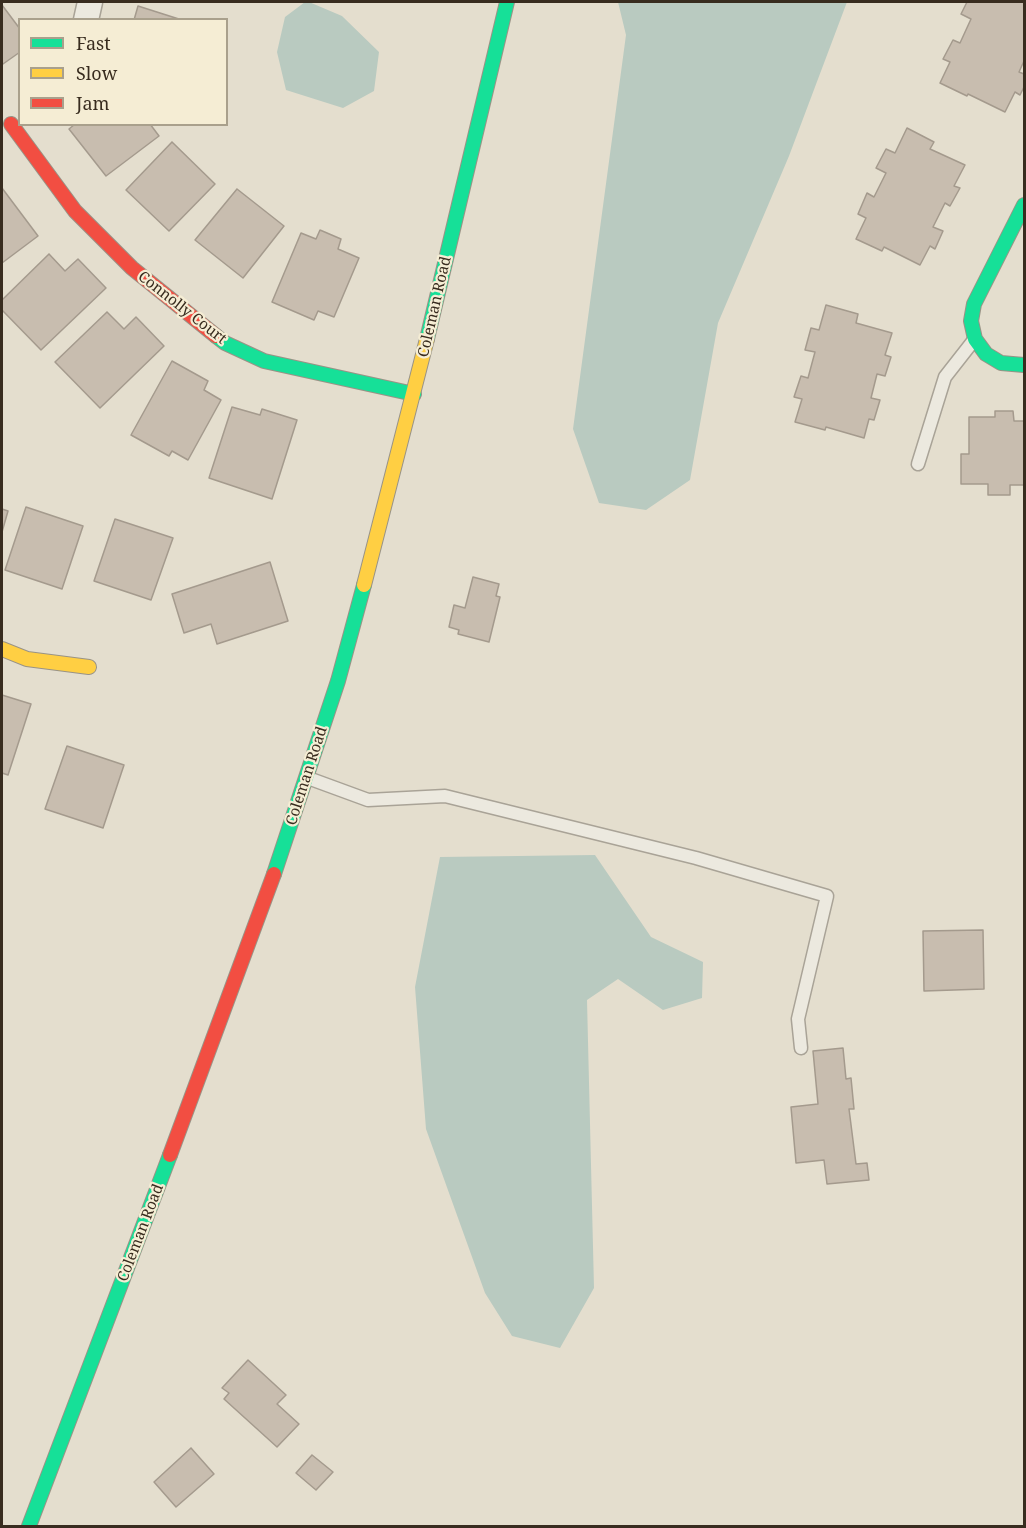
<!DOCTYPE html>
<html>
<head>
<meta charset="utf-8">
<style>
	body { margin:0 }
	#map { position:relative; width:1026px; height:1528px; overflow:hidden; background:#e4dece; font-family:"Noto Serif",serif }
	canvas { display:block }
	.frame { position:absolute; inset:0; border:3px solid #382c1f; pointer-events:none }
	.legend { position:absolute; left:18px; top:18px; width:210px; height:108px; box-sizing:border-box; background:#f5edd4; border:2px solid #a9a08c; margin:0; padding:8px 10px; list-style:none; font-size:18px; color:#382c1f }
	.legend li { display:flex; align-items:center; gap:12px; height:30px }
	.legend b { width:30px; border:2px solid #a9a08c }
</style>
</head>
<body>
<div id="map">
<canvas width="1026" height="1528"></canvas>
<div class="frame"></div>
<ul class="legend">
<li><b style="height:8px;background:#16e098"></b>Fast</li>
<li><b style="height:8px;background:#ffcf43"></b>Slow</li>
<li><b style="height:8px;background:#f24e42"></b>Jam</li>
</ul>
</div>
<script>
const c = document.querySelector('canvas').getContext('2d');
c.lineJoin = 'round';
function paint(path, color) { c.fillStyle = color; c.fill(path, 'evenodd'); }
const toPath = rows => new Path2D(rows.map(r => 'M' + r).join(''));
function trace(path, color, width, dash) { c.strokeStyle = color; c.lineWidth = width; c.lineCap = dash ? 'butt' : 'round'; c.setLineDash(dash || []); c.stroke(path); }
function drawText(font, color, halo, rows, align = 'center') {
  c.font = font + ' "Noto Serif",serif'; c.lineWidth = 4.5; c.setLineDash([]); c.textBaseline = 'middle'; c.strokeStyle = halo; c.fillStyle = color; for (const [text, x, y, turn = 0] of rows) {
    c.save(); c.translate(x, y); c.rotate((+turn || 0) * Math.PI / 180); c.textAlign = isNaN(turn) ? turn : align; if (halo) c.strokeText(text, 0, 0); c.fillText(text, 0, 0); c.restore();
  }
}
paint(toPath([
	[305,2,309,2,342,16,379,52,374,91,343,108,286,90,277,52,285,17],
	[618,2,847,2,789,156,718,323,690,480,646,510,599,503,573,429,626,35],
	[595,855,651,937,703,962,702,998,663,1010,618,979,587,1000,594,1288,560,1348,512,1336,485,1293,426,1129,415,987,440,857]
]), '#b9cac0');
const building = toPath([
	[967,2,1024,2,1024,61,1019,72,1024,74,1024,87,1020,95,1015,92,1005,112,968,94,967,96,940,83,950,62,943,59,953,40,960,43,971,19,961,14,967,2],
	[2,5,20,29,20,52,3,64,2,62,2,5],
	[138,6,182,20,134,20,138,6],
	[75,124,150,124,159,136,106,176,69,129,75,124],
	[907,128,934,142,930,149,965,165,954,186,960,188,950,206,945,203,933,227,943,231,935,249,930,246,920,265,884,247,882,251,856,239,866,218,858,214,867,193,874,197,886,173,876,168,886,149,895,153,907,128],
	[172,142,215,184,169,231,126,190,172,142],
	[2,188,38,236,2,263,2,188],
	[237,189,284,226,243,278,195,240,237,189],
	[320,230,341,239,338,249,359,258,334,317,318,311,314,320,272,302,301,233,316,239,320,230],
	[49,254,65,271,78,259,106,288,41,350,2,310,2,300,49,254],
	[826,305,858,314,856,323,892,333,885,355,891,357,885,376,877,374,871,398,880,400,874,420,869,419,864,438,826,427,825,430,795,422,802,399,794,397,801,376,808,378,815,352,805,350,811,328,819,330,826,305],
	[107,312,124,329,136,317,164,346,100,408,55,362,107,312],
	[172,361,208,381,204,390,221,400,188,460,172,451,169,456,131,435,172,361],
	[232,407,260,415,262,409,297,420,272,499,209,478,232,407],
	[995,411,1013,411,1014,421,1024,421,1024,485,1010,485,1010,495,988,495,988,484,961,484,961,454,969,454,969,417,995,417,995,411],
	[26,507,83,526,62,589,5,570,26,507],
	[2,509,8,511,2,532,2,509],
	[115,519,173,538,151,600,94,581,115,519],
	[270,562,288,621,217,644,211,624,184,633,172,594,270,562],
	[473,577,499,584,496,596,500,597,489,642,458,634,459,630,449,627,454,605,465,608,473,577],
	[2,695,31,704,8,775,2,773,2,695],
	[67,746,124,765,103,828,45,809,67,746],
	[983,930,984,989,924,991,923,931,983,930],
	[843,1048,846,1079,851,1078,854,1109,849,1109,856,1164,867,1163,869,1180,827,1184,824,1160,796,1163,791,1107,818,1104,813,1051,843,1048],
	[248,1360,286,1395,277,1404,299,1424,277,1447,224,1399,229,1393,222,1388,248,1360],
	[191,1448,214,1474,176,1507,154,1482,191,1448],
	[312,1455,333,1472,316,1490,296,1473,312,1455]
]);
paint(building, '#c8bdaf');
trace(building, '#a49a8d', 1.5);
const lane = toPath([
	[918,464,945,377,974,340],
	[308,778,368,800,445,796,696,858,827,896,798,1019,801,1048]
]);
const street = toPath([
	[86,20,90,2]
]);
const fast = toPath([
	[1024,205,974,304,971,321,975,339,986,354,1001,363,1024,365],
	[216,336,225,343,264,361,414,394],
	[427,339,507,2],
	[274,874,338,681,364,585],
	[29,1526,170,1155]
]);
const slow = toPath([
	[364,585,427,339],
	[2,649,27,659,89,667]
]);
const jam = toPath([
	[11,124,75,211,132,268,216,336],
	[170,1155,274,874]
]);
trace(lane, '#a9a397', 15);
trace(street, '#a9a397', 27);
trace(fast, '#999386', 16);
trace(slow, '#999386', 16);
trace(jam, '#999386', 16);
trace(lane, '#ece9df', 12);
trace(street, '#ece9df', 24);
trace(fast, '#16e098', 14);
trace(slow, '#ffcf43', 14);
trace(jam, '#f24e42', 14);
drawText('15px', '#382c1f', '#f5edd4', [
	["Coleman Road",435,307,-77],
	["Connolly Court",182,308,38],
	["Coleman Road",307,776,-72],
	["Coleman Road",141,1233,-69]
]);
</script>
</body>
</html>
